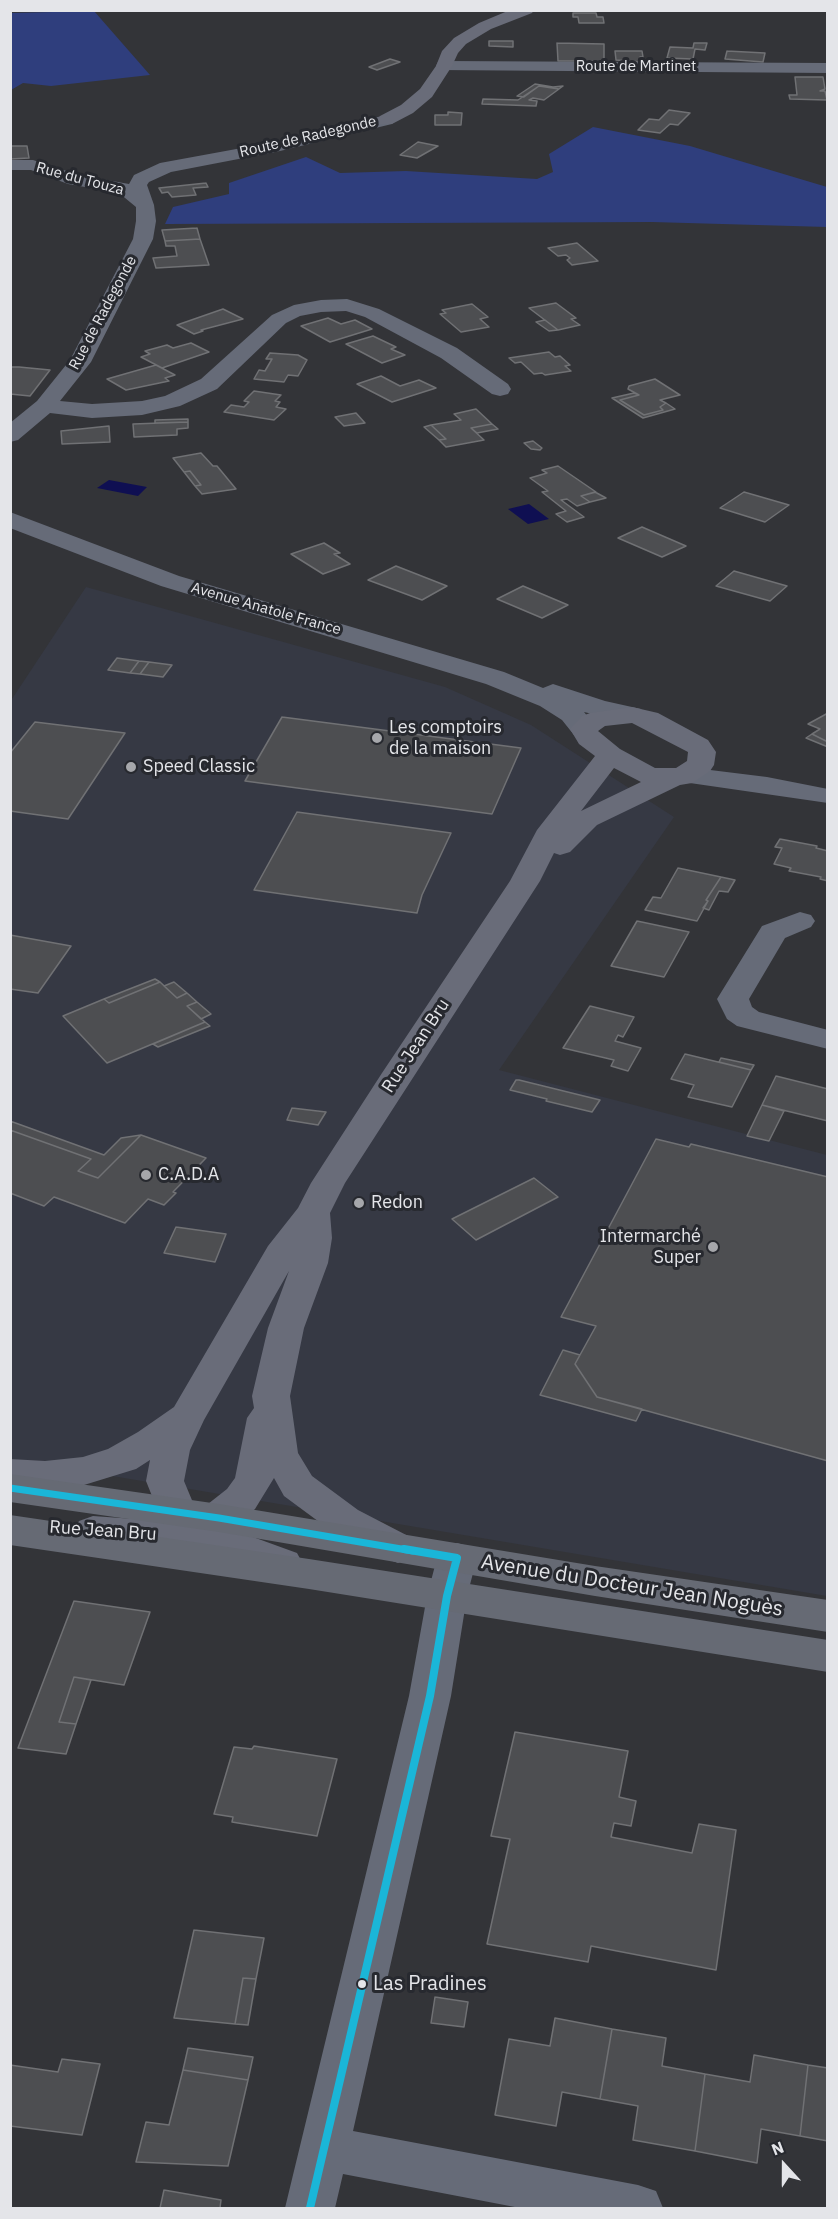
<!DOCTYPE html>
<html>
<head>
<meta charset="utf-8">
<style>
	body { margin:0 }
	#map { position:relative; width:838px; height:2219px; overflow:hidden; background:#333438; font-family:"IBM Plex Sans",sans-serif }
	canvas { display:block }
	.frame { position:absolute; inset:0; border:12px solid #e4e5e9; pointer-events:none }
	.north { position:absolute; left:754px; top:2135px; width:60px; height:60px; -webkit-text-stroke:4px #27292f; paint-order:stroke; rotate:339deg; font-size:16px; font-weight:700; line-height:24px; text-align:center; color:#e4e5e9 }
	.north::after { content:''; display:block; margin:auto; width:21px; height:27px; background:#e4e5e9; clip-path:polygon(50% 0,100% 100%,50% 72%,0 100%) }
</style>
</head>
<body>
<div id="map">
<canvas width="838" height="2219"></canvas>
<div class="frame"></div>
<div class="north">N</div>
</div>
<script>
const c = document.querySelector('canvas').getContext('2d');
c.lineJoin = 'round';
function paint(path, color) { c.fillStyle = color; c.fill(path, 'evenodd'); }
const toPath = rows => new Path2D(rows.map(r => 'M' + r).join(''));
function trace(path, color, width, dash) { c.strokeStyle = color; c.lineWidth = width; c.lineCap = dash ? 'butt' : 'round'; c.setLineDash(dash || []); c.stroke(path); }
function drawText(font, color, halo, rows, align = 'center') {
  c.font = font + ' "IBM Plex Sans",sans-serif'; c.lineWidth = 6; c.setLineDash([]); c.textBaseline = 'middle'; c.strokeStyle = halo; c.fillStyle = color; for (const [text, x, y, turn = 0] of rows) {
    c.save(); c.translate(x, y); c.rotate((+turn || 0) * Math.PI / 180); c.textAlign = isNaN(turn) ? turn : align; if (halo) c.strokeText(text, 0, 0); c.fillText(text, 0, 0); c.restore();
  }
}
paint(toPath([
	[86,587,445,687,531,725,674,817,499,1070,827,1155,827,1596,11,1459,10,702]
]), '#363944');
paint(toPath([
	[94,11,150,75,51,86,23,83,11,90,11,13],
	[593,127,690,146,827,187,827,227,652,222,165,224,173,207,229,194,229,183,306,157,340,173,406,171,537,179,553,172,549,154]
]), '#2f3e7d');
paint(toPath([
	[109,480,147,487,138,496,97,488],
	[529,504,549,519,528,524,508,509]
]), '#0f0f52');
const building = toPath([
	[573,13,596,13,597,17,603,17,604,23,579,23,578,17,573,17,573,13],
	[489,41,513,41,513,47,489,46,489,41],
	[557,43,604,44,604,61,558,61,557,43],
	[694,43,707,43,705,50,695,49,693,59,667,58,670,47,693,48,694,43],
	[615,51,642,51,643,57,640,57,641,62,616,60,615,51],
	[727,51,765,53,763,62,725,59,727,51],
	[390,59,400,62,377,70,369,67,390,59],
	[795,77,823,77,825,89,820,91,825,91,827,100,790,99,789,95,797,95,795,77],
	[535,84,553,87,563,86,559,89,539,86,524,97,517,96,535,84],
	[539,86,559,89,544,100,533,98,529,100,537,101,536,106,482,104,483,99,518,100,539,86],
	[669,110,690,113,678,125,670,124,660,133,638,130,649,119,659,120,669,110],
	[448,112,462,113,461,125,435,125,435,115,448,115,448,112],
	[418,142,438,146,417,158,400,155,418,142],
	[10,146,27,146,29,158,10,159,10,146],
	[206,183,208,187,193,188,196,195,172,197,168,192,162,193,159,188,206,183],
	[197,228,200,239,165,241,162,230,197,228],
	[200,239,209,265,156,268,153,258,177,256,175,246,166,246,165,241,200,239],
	[577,243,598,261,572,265,567,260,570,258,566,255,558,256,548,248,577,243],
	[556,303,576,318,571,319,580,325,558,330,529,308,556,303],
	[472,304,488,317,480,319,489,327,461,332,440,314,446,313,442,310,472,304],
	[223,309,243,319,201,330,203,331,194,334,177,325,223,309],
	[328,318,341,324,355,320,372,329,330,342,301,326,328,318],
	[545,320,558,330,549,331,536,322,545,320],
	[373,336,396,347,391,349,405,355,382,363,346,344,373,336],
	[191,343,209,352,162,368,141,357,150,354,145,351,167,345,173,348,191,343],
	[549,352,555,357,560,356,570,365,565,366,571,371,545,375,542,373,534,374,521,362,515,363,509,358,549,352],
	[270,353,298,355,307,360,298,376,288,375,284,382,254,379,259,370,265,371,272,359,266,359,270,353],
	[156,365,175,375,165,378,169,381,126,390,107,379,156,365],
	[10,367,19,367,50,370,30,396,10,394,10,367],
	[381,376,400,386,419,380,436,388,392,402,357,384,381,376],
	[655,379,680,395,660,400,666,403,660,407,663,410,644,415,620,400,639,395,628,389,629,386,655,379],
	[254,391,281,395,275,401,280,402,276,407,286,409,274,420,224,412,231,405,244,407,249,402,244,401,254,391],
	[634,393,639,395,620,400,644,415,663,410,660,407,666,403,675,409,643,418,612,398,634,393],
	[476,409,492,424,471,428,484,440,446,447,439,440,446,439,431,425,461,420,454,414,476,409],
	[356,413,365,423,344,426,335,417,356,413],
	[188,419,188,422,155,423,155,420,188,419],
	[188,422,188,428,177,429,177,435,134,437,133,424,188,422],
	[492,424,498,429,477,433,471,428,492,424],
	[431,425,446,439,439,440,424,427,431,425],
	[109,426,110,442,62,444,61,431,109,426],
	[533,441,542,448,540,450,531,449,524,443,533,441],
	[201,453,213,466,217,466,236,489,202,494,195,486,201,485,190,471,184,472,173,458,201,453],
	[558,466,596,492,581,496,590,502,577,506,567,499,561,500,584,517,567,522,556,514,566,511,542,492,548,491,530,478,547,473,542,470,558,466],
	[190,471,201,485,195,486,184,472,190,471],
	[595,492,606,498,590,502,581,496,595,492],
	[744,492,789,505,765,522,720,508,744,492],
	[642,527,686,546,662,557,618,538,642,527],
	[324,543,340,553,334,554,350,564,323,574,291,554,324,543],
	[396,566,447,586,422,600,368,580,396,566],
	[734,571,787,586,770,601,716,586,734,571],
	[523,586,568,605,542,618,497,599,523,586],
	[117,658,139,661,130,673,108,670,117,658],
	[139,661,149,662,140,674,130,673,139,661],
	[149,662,172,665,163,677,140,674,149,662],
	[828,713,828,742,812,734,820,729,808,724,828,713],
	[282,717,521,748,492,814,245,781,282,717],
	[35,722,125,733,68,819,10,811,10,753,35,722],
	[812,734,828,742,828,747,806,738,812,734],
	[297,812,451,833,422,895,417,913,254,890,297,812],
	[780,839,817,846,816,848,828,851,828,881,820,879,821,877,789,871,791,868,774,864,782,848,775,847,780,839],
	[678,868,721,877,706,900,708,901,697,921,645,910,653,897,661,898,678,868],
	[721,877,735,880,728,892,719,891,709,910,703,908,708,901,706,900,721,877],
	[637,921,689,932,664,977,611,966,637,921],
	[10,935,71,946,38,993,10,989,10,935],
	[155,979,160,982,109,1003,104,999,155,979],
	[160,982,177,998,187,993,197,1002,187,1006,205,1022,107,1063,63,1016,104,999,109,1003,160,982],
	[174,982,187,993,177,998,164,986,174,982],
	[197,1002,211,1014,201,1019,187,1006,197,1002],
	[590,1006,634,1017,623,1037,618,1035,615,1041,641,1048,628,1071,611,1066,614,1060,563,1048,590,1006],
	[205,1022,210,1026,158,1047,153,1044,205,1022],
	[685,1054,751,1070,732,1107,688,1097,694,1085,671,1079,685,1054],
	[721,1058,754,1065,751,1070,719,1062,721,1058],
	[776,1076,828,1089,828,1121,762,1105,776,1076],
	[516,1080,519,1080,600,1100,592,1112,546,1101,547,1099,510,1090,516,1080],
	[762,1105,784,1111,769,1141,747,1136,762,1105],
	[292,1108,326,1112,318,1125,287,1120,292,1108],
	[10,1121,104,1155,121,1138,141,1135,98,1178,78,1171,91,1159,10,1130,10,1121],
	[10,1130,91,1159,78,1171,98,1178,141,1135,206,1158,173,1192,176,1193,164,1205,148,1199,125,1223,54,1197,44,1206,10,1193,10,1130],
	[656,1139,689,1147,691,1144,828,1177,828,1461,597,1397,575,1364,596,1326,561,1317,656,1139],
	[534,1178,558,1197,476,1240,452,1219,534,1178],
	[176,1227,226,1234,215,1262,164,1253,176,1227],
	[563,1350,580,1355,575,1364,597,1397,642,1409,636,1421,540,1395,563,1350],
	[74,1601,150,1612,124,1685,74,1677,59,1722,76,1724,66,1754,18,1748,74,1601],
	[74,1677,91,1680,76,1724,59,1722,74,1677],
	[515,1732,628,1751,619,1797,636,1801,631,1826,614,1823,611,1837,692,1853,699,1824,736,1830,716,1970,591,1946,588,1962,487,1944,510,1839,491,1836,515,1732],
	[254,1746,337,1759,317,1836,232,1822,233,1817,214,1814,234,1747,252,1749,254,1746],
	[194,1930,264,1938,256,1979,243,1978,235,2024,174,2018,194,1930],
	[243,1978,256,1979,248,2025,235,2024,243,1978],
	[435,1997,468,2002,464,2027,431,2023,435,1997],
	[555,2018,612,2029,600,2099,562,2092,556,2126,495,2115,509,2039,550,2046,555,2018],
	[612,2029,666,2038,662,2066,705,2074,695,2151,633,2140,638,2106,600,2099,612,2029],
	[188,2048,253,2057,248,2080,183,2070,188,2048],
	[754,2055,808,2065,800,2136,761,2129,757,2163,695,2151,705,2074,750,2082,754,2055],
	[62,2059,100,2064,82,2135,10,2126,10,2065,58,2072,62,2059],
	[808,2065,828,2068,828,2141,800,2136,808,2065],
	[183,2070,248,2080,228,2166,136,2162,146,2122,169,2125,183,2070],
	[164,2190,221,2200,220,2208,160,2208,164,2190]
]);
paint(building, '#4d4e51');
trace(building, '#707174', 1.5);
paint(toPath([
	[444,61,828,63,828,73,438,70,436,66,438,62,444,61],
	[386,115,392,116,395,120,392,124,280,151,171,172,149,182,147,185,154,205,156,221,153,239,91,362,60,401,92,404,142,401,165,396,201,379,272,315,294,305,321,300,347,299,379,309,457,348,508,384,511,389,508,394,500,396,492,394,441,358,365,317,346,311,321,312,300,316,286,323,217,389,180,406,142,415,92,418,50,413,18,440,10,442,10,423,37,401,70,360,133,239,136,221,136,207,119,193,68,184,31,170,10,170,10,160,33,160,79,175,129,184,134,175,160,163,280,141,386,115],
	[10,512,179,576,504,672,543,688,553,684,605,701,641,709,645,715,641,721,632,723,584,712,598,729,594,735,584,737,574,735,562,720,540,706,486,684,161,586,10,528,10,512],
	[686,767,767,777,828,789,828,803,676,781,672,775,676,769,686,767],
	[800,912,811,915,815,921,811,927,785,938,749,999,752,1007,759,1012,828,1030,828,1049,737,1026,727,1019,717,999,762,926,800,912],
	[457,1543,471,1547,477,1558,467,1596,451,1696,353,2131,638,2185,656,2191,663,2208,520,2208,343,2174,335,2208,285,2208,409,1696,427,1596,437,1558,443,1547,457,1543]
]), '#666b78');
paint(toPath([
	[510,10,534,10,532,13,491,29,466,44,458,53,452,66,432,97,413,113,392,124,380,124,377,120,380,116,401,105,420,89,436,66,442,51,454,38,479,23,510,10],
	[632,707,658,713,708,740,716,752,714,765,710,771,692,783,680,785,597,825,570,852,560,855,554,853,540,881,345,1183,330,1213,332,1238,328,1263,304,1328,290,1396,298,1453,312,1476,358,1510,412,1538,418,1548,412,1558,398,1563,384,1558,330,1530,284,1496,274,1478,255,1509,231,1529,297,1553,303,1564,297,1575,283,1579,193,1547,174,1551,93,1546,79,1541,73,1531,79,1521,93,1516,162,1521,146,1481,150,1460,136,1469,84,1485,45,1489,10,1487,10,1459,45,1461,83,1457,108,1449,138,1432,174,1407,268,1246,298,1208,311,1183,382,1073,510,881,537,830,595,756,579,744,570,729,582,716,590,713,632,707],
	[632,723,688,752,687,761,676,768,655,768,620,749,598,731,605,726,632,723],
	[614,768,641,782,581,811,614,768],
	[289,1271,268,1328,252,1396,254,1408,247,1418,235,1478,227,1489,199,1511,194,1505,184,1481,190,1450,204,1420,289,1271]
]), '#696c79');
paint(toPath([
	[10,1474,219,1504,595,1566,828,1600,828,1632,595,1596,219,1532,10,1502,10,1474],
	[10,1515,309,1559,828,1640,828,1672,309,1589,10,1545,10,1515]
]), '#666a74');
trace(toPath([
	[10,1488,219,1518,413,1551]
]), '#1ab6d8', 7);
trace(toPath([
	[310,2208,430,1696,447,1596,457,1558,404,1549]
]), '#1ab6d8', 8);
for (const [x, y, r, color] of [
	[377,738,6,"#a6a7ab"],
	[131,767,6,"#a6a7ab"],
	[146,1175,6,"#a6a7ab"],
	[359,1203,6,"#a6a7ab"],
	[713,1247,6,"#a6a7ab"],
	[362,1984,5,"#e4e5e9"]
]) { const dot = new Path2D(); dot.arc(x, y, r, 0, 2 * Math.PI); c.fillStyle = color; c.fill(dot); trace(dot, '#27292f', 2); }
drawText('15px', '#e4e5e9', '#27292f', [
	["Route de Martinet",636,67],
	["Route de Radegonde",308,137,-13],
	["Rue du Touza",80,179,15],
	["Rue de Radegonde",103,313,-62],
	["Avenue Anatole France",266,609,16]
]);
drawText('18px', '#e4e5e9', '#27292f', [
	["Les comptoirs",389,728],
	["de la maison",389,749],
	["Speed Classic",143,767],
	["C.A.D.A",158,1175],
	["Redon",371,1203],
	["Intermarché",701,1237,"right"],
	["Super",701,1258,"right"]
], 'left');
drawText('18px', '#e4e5e9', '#27292f', [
	["Rue Jean Bru",416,1046,-57],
	["Rue Jean Bru",103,1531,4]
]);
drawText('20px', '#e4e5e9', '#27292f', [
	["Las Pradines",373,1984]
], 'left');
drawText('21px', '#e4e5e9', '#27292f', [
	["Avenue du Docteur Jean Noguès",632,1586,9]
]);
</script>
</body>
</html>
